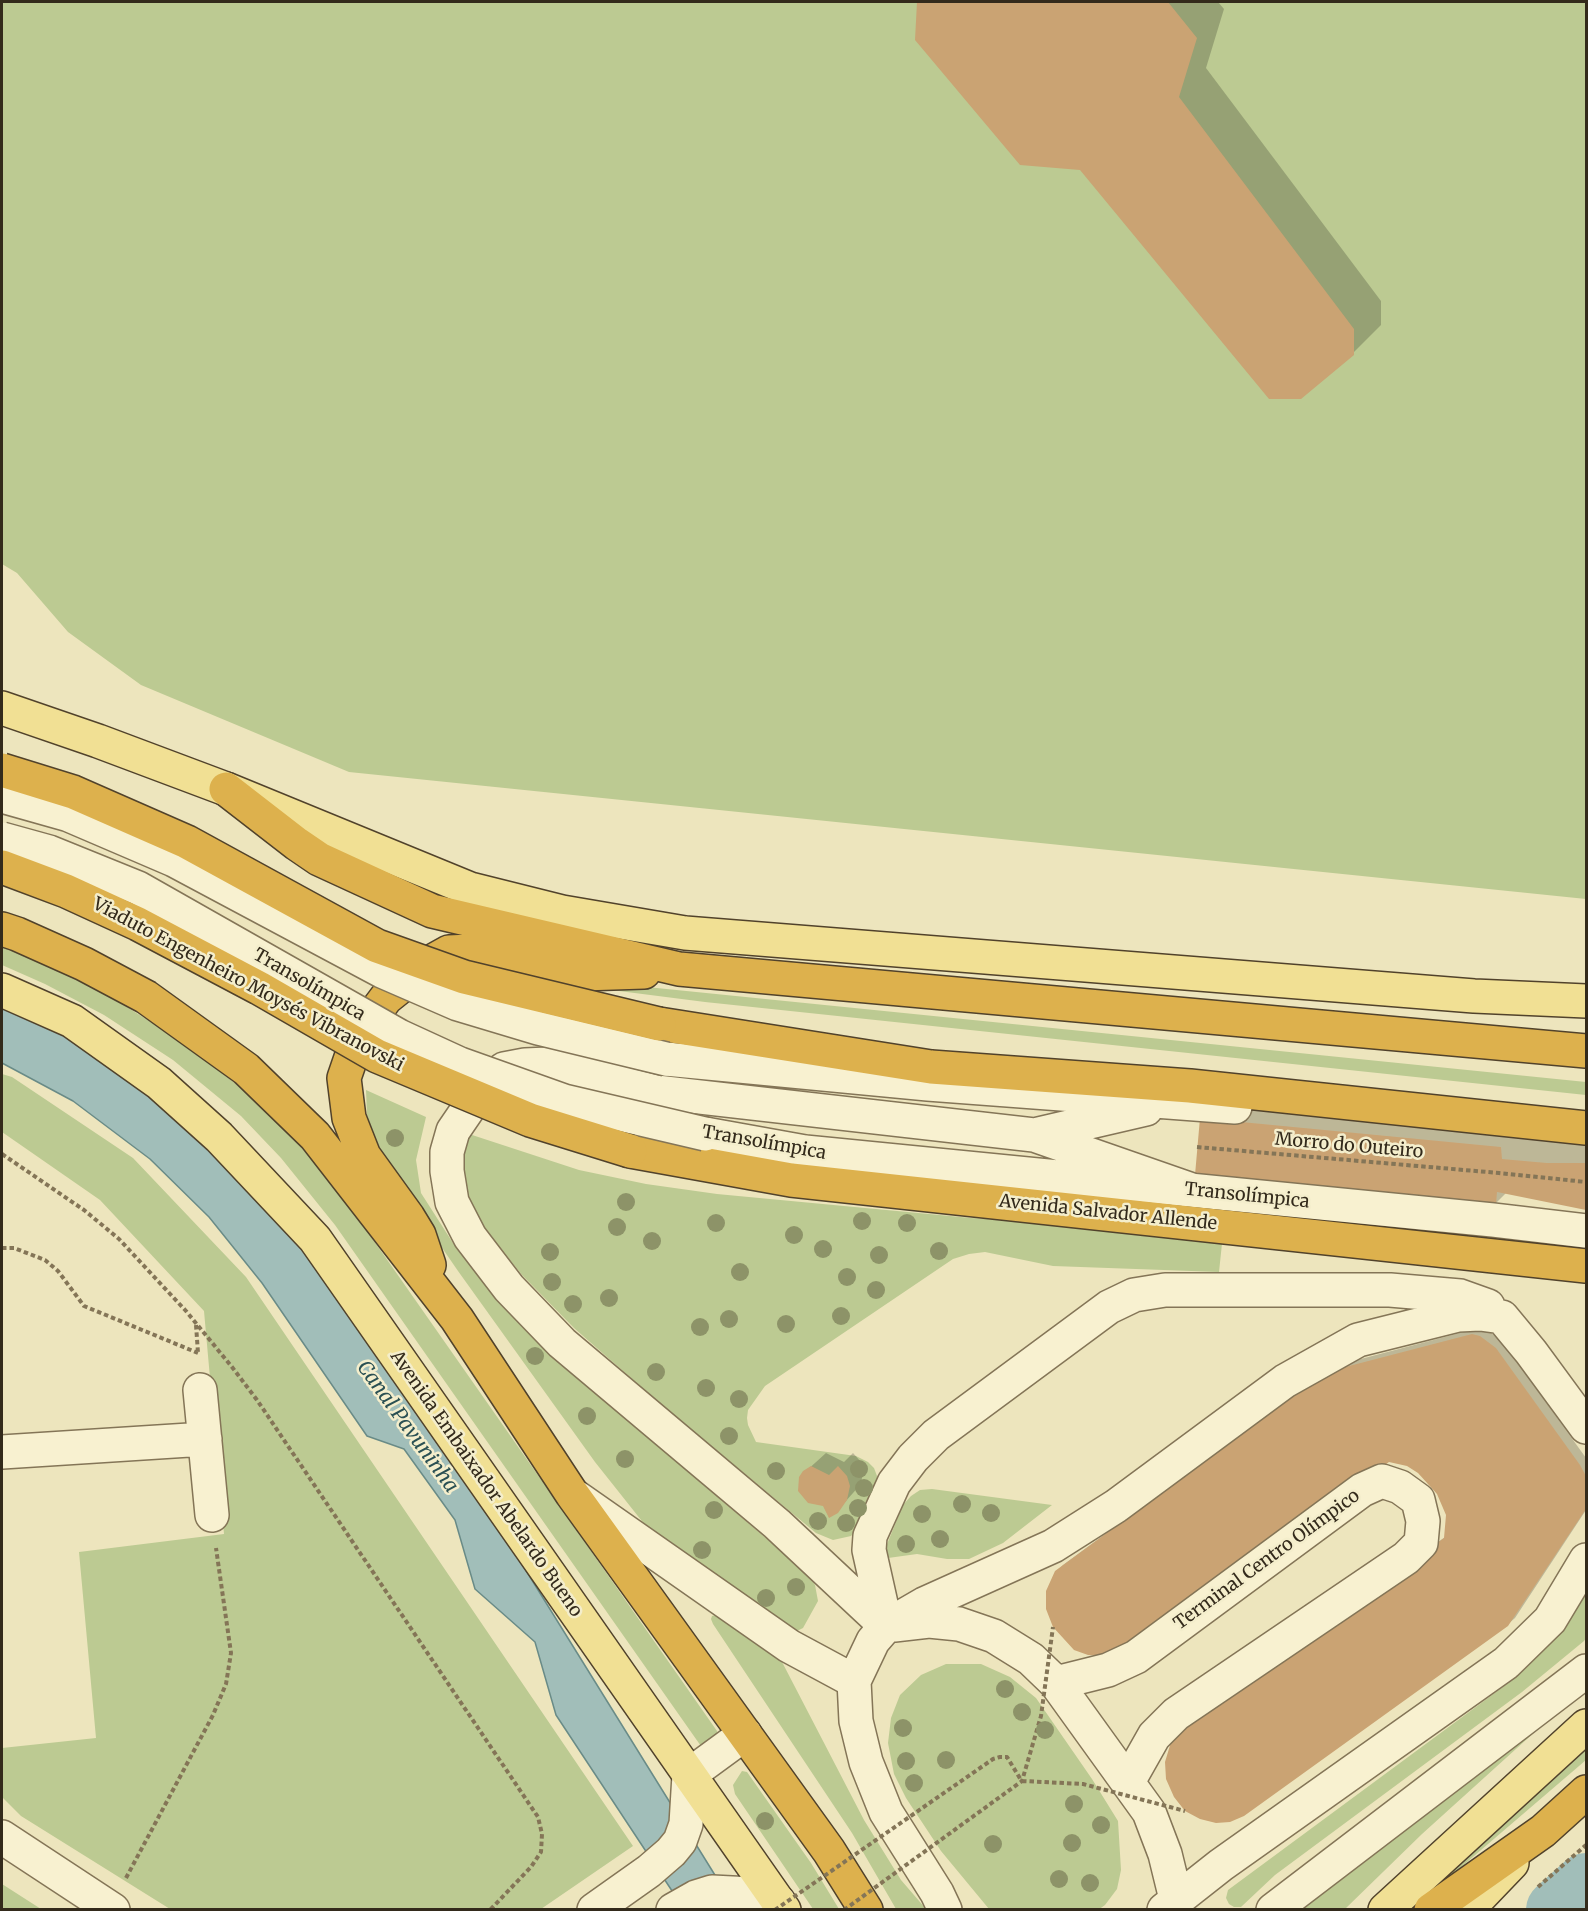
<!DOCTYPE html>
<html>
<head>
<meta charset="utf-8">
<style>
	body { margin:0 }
	#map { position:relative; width:1588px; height:1911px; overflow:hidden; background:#ede5bd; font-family:Merriweather,serif }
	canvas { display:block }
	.frame { position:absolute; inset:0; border:3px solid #332a1b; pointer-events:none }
</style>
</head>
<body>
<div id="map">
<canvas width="1588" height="1911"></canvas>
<div class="frame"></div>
</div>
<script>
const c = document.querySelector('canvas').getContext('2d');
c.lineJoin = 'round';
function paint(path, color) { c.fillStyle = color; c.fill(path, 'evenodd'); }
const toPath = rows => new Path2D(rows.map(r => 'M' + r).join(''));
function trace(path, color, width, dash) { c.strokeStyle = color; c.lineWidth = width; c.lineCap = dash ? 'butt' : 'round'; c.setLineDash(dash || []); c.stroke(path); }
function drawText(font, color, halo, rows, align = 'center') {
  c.font = font + ' Merriweather,serif'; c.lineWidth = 5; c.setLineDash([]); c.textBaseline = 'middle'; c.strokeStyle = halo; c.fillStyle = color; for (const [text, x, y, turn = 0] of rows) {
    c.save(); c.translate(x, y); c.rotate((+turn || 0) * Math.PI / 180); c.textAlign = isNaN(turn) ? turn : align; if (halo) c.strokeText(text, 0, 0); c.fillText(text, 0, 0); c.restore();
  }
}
paint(toPath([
	[2,2,1586,2,1586,899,349,772,141,685,68,632,17,573,2,564],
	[2,944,52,965,113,998,185,1044,254,1098,298,1143,353,1211,717,1731,719,1737,703,1749,335,1225,281,1158,241,1116,173,1060,104,1015,45,984,2,965],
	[538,976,1586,1082,1586,1095,705,1002,533,980],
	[2,1074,12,1077,133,1158,246,1277,633,1846,541,1909,170,1909,21,1816,2,1797,2,1748,96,1738,79,1552,224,1534,204,1311,100,1200,2,1132],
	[366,1090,426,1117,416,1160,421,1193,453,1243,511,1314,557,1360,808,1574,815,1585,818,1601,803,1628,795,1632,649,1530,595,1462,458,1271,392,1175,378,1150,371,1132,367,1115],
	[466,1133,579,1170,646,1184,717,1194,971,1218,1223,1234,1219,1272,1053,1266,985,1252,969,1254,953,1259,765,1386,748,1410,747,1418,748,1425,756,1442,856,1456,868,1462,874,1468,877,1476,877,1490,858,1529,851,1536,833,1540,816,1533,656,1400,574,1328,522,1275,478,1220,467,1194,460,1173],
	[932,1489,1052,1505,1003,1543,969,1559,947,1559,917,1554,888,1558,885,1556,885,1549,903,1505,911,1496,920,1490],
	[1586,1584,1586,1638,1584,1641,1522,1692,1275,1875,1241,1907,1234,1907,1229,1904,1226,1898,1228,1890,1511,1681,1533,1659],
	[716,1615,781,1660,864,1820,901,1880,926,1909,896,1909,852,1833,713,1624,711,1619,712,1616],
	[946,1664,981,1664,1010,1677,1036,1698,1092,1779,1118,1821,1121,1870,1117,1889,1105,1905,1098,1910,989,1909,941,1851,906,1798,894,1774,888,1743,891,1718,900,1695,921,1675],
	[1569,1701,1422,1834,1345,1909,1288,1910],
	[1586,1747,1586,1760,1432,1892,1425,1884],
	[742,1771,747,1772,811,1863,839,1909,813,1909,735,1794,733,1785],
	[2,1884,41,1909,2,1909]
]), '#bcca92');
const water = toPath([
	[2,993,96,1045,246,1171,463,1469,736,1909,684,1909,556,1715,535,1642,475,1589,455,1520,404,1449,367,1436,262,1283,209,1217,150,1159,73,1101,2,1063,2,993]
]);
paint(water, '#a1beb9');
trace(water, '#698b87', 1.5);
paint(toPath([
	[918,2,1218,2,1224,9,1206,68,1381,301,1381,325,1353,353,1081,169,916,40],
	[1229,1090,1586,1135,1586,1209,1507,1192,1495,1204,1196,1174],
	[1479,1328,1487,1330,1502,1341,1586,1458,1586,1510,1515,1618,1507,1625,1191,1722,1445,1537,1448,1514,1438,1493,1419,1472,1407,1464,1388,1461,1056,1572,1063,1565,1334,1366],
	[826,1453,844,1462,853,1453,861,1462,863,1471,861,1484,837,1511,805,1472]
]), '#0003');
trace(toPath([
	[1557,1910,1586,1884]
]), '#a1beb9', 62);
paint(toPath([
	[917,2,1168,2,1197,38,1179,97,1354,329,1354,355,1301,399,1269,399,1080,170,1020,165,915,40],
	[1200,1118,1501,1147,1502,1159,1547,1163,1586,1163,1586,1210,1497,1192,1496,1205,1195,1175],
	[1472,1334,1480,1336,1496,1348,1580,1465,1586,1476,1586,1509,1508,1626,1244,1816,1230,1822,1216,1823,1200,1819,1185,1811,1174,1797,1166,1779,1165,1762,1171,1742,1182,1728,1444,1538,1446,1515,1437,1494,1418,1473,1407,1466,1389,1462,1132,1645,1105,1656,1088,1655,1074,1650,1053,1627,1046,1609,1046,1591,1055,1571,1326,1372],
	[811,1466,829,1475,838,1466,847,1476,850,1486,847,1500,838,1513,829,1518,823,1506,808,1503,798,1491,799,1477,803,1471]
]), '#caa373');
const minor = toPath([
	[666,1059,928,1084,1235,1107],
	[705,1134,805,1152,1493,1220,1586,1231],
	[1034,1135,1146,1109],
	[200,1390,212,1515],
	[2,1452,205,1439],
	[576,1497,789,1646,854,1681],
	[894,1625,929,1621,959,1624,994,1636,1031,1659,1056,1683,1149,1812,1165,1854,1176,1899,1176,1910],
	[886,1626,777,1524,562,1343,509,1288,470,1237,452,1202,447,1171,447,1152,453,1131,468,1109,489,1080,504,1069,525,1065,548,1064,656,1092,1034,1135,1192,1190],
	[886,1626,869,1550,870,1536,894,1483,913,1458,936,1435,1109,1307,1134,1295,1165,1290,1390,1290,1460,1296,1488,1306],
	[1056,1683,1108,1670,1136,1657,1362,1490,1382,1481,1400,1487,1418,1500,1423,1521,1421,1543,1406,1558,1176,1714,1154,1736,1128,1782],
	[2,1837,113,1910],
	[594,1910,649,1871,671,1852,680,1841,686,1824,689,1775,745,1734],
	[673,1910,696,1897,712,1892,752,1894,779,1902],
	[945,1910,937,1893,886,1812,866,1762,856,1721,854,1681,873,1641,886,1626,924,1604,1053,1546,1116,1506,1285,1381,1358,1340,1458,1315,1480,1314,1502,1317,1531,1352,1586,1427],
	[1164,1910,1221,1865,1506,1663,1550,1620,1586,1560],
	[1273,1910,1586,1671]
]);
const major = toPath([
	[2,708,98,741,226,789,470,889,562,912,685,933,1474,996,1586,1001],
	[2,990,72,1021,159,1083,219,1137,315,1239,784,1910],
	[1385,1910,1586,1726],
	[1467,1910,1512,1863]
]);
const highway = toPath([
	[226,789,297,844,319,859,432,911,679,969,1586,1051],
	[2,929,17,934,84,964,146,997,246,1069,315,1136,457,1319,572,1494,829,1851,866,1910],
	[659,1024,931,1067,1190,1086,1586,1128],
	[630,1151,791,1180,1586,1266],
	[429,1265,419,1235,408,1217,364,1156,349,1118,344,1078,355,1046,371,1018,386,998,431,962,449,952,470,951,582,974,644,972],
	[1431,1910,1543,1831,1586,1792]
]);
trace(minor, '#847557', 36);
trace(major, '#51422b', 36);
trace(highway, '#51422b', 36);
trace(toPath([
	[1197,1147,1499,1173,1586,1182],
	[2,1154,84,1210,119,1239,186,1311,232,1367,257,1400,538,1817,542,1834,541,1852,531,1867,490,1910],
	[2,1248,14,1248,45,1260,58,1271,84,1306,198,1353],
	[196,1325,198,1353],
	[126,1878,213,1715,226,1684,231,1653,216,1548],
	[1538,1887,1586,1845]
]), '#847557', 4, [4.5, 3]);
trace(minor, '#f8f1d0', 33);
trace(major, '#f1e094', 33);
trace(highway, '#ddb14d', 33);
const minorBridge = toPath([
	[2,796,69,815,174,860,382,971,458,1004,538,1028,666,1059],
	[2,839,49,852,138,888,399,1036,460,1064,564,1101,705,1134]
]);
const highwayBridge = toPath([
	[2,770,73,792,187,842,377,946,464,977,659,1024],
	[2,867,66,891,138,924,259,988,377,1056,530,1120,630,1151]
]);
trace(minorBridge, '#847557', 36, []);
trace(highwayBridge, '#51422b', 36, []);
trace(toPath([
	[1022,1781,1083,1784,1185,1811],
	[775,1910,993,1759,1000,1757,1007,1757,1021,1780],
	[844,1910,1022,1781,1041,1716,1053,1627]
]), '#847557', 4, [4.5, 3]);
trace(minorBridge, '#f8f1d0', 33);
trace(highwayBridge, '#ddb14d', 33);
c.fillStyle = '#8d9368';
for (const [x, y] of [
	[395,1138],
	[626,1202],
	[862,1221],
	[716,1223],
	[907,1223],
	[617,1227],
	[794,1235],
	[652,1241],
	[823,1249],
	[939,1251],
	[550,1252],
	[879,1255],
	[740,1272],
	[847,1277],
	[552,1282],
	[876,1290],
	[609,1298],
	[573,1304],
	[841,1316],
	[729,1319],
	[786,1324],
	[700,1327],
	[535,1356],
	[656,1372],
	[706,1388],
	[739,1399],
	[587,1416],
	[729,1436],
	[625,1459],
	[859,1469],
	[776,1471],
	[864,1488],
	[962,1504],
	[858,1508],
	[714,1510],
	[991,1513],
	[922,1514],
	[818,1521],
	[846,1523],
	[940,1539],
	[906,1544],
	[702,1550],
	[796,1587],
	[766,1598],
	[1005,1689],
	[1022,1712],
	[903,1728],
	[1045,1730],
	[946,1760],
	[906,1761],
	[914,1783],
	[1074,1804],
	[765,1821],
	[1101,1825],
	[1072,1843],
	[993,1844],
	[1059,1879],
	[1090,1883]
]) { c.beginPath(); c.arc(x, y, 9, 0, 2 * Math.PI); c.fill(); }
drawText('18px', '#332a1b', '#f4eecc', [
	["Viaduto Engenheiro Moysés Vibranovski",248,985,28],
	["Transolímpica",309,985,30],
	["Transolímpica",764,1143,10],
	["Morro do Outeiro",1349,1146,5],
	["Transolímpica",1247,1196,6],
	["Avenida Salvador Allende",1108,1213,6],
	["Avenida Embaixador Abelardo Bueno",486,1484,55],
	["Terminal Centro Olímpico",1267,1560,-36]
]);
drawText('italic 20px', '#2a5053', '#f4eecc', [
	["Canal Pavuninha",407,1427,54]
]);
</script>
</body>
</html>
